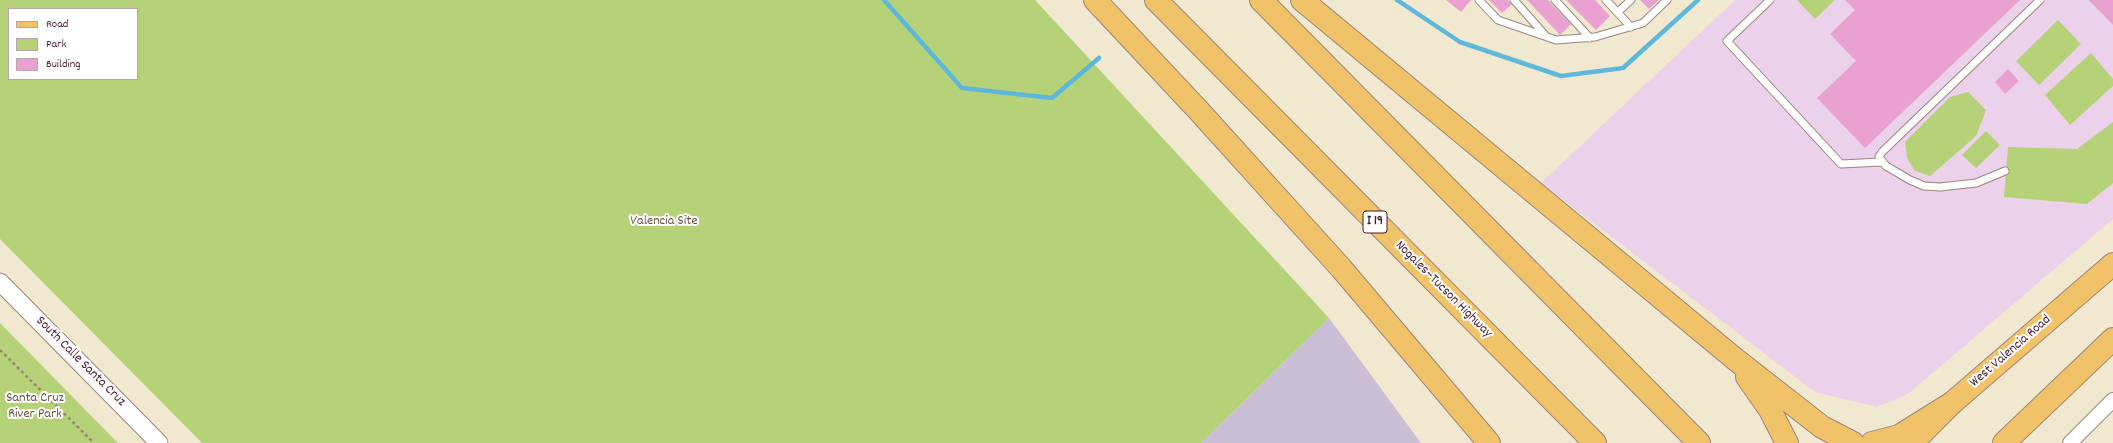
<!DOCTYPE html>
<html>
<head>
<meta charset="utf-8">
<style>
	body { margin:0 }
	#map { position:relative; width:2113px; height:443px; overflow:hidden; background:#f0e9d0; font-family:Dekko,sans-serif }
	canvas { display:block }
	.legend { position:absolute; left:8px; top:8px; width:130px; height:72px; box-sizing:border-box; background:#fff; border:1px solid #b7a5aa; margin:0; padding:5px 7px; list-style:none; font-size:12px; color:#4a1f2b }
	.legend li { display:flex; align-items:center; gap:8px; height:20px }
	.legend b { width:20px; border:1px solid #b7a5aa }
</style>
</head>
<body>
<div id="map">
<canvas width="2113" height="443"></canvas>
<ul class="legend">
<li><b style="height:5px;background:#f1c369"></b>Road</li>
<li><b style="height:11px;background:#b6d278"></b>Park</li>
<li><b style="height:11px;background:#e8a1d1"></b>Building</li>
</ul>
</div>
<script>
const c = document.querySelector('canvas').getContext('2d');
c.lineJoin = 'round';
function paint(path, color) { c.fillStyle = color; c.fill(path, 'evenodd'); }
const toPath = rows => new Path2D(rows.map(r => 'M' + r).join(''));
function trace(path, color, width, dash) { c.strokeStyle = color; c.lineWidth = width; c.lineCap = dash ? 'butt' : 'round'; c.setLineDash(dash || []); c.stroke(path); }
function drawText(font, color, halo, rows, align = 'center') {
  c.font = font + ' Dekko,sans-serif'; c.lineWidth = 4; c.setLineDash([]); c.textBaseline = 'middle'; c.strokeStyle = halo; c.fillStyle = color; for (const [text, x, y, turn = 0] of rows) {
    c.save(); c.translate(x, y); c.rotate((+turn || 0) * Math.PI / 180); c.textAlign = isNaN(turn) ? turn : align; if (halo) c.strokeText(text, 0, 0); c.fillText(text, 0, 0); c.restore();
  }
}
paint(toPath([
	[1735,0,2113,0,2113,219,1908,394,1877,407,1815,392,1541,183]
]), '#ecd1ea');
paint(toPath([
	[1329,318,1421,443,1201,443]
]), '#cbbfd5');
paint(toPath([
	[0,0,1035,0,1329,318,1201,443,202,443,0,239],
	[9,9,137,9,137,79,9,79],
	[1797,0,1835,0,1815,19],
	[2058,20,2081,44,2039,85,2016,61],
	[2091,53,2113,79,2113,86,2070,125,2045,95],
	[1968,92,1986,110,1976,136,1930,176,1915,171,1907,158,1905,142,1950,97],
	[2113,122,2113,183,2087,204,2004,197,2008,147,2077,149],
	[1986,131,2000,145,1976,168,1962,155],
	[0,323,118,443,0,443]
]), '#b6d278');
trace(toPath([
	[884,0,962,88,1052,98,1099,58],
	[1397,0,1460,42,1561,76,1623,68,1698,0]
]), '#5fb8dc', 4.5);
paint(toPath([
	[1446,0,1471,0,1461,12],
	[1489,0,1508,0,1512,4,1502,13],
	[1527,0,1548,0,1571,24,1560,35],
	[1566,0,1595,0,1610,16,1596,30],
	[1640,0,1659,0,1649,9],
	[1845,0,2020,0,1865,148,1817,98,1856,61,1830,34,1855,10],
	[2089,0,2113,0,2113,25],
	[2008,69,2019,81,2005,94,1995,82]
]), '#e8a1d1');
const service = toPath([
	[1479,0,1498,20,1556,40,1595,37,1643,23,1667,0],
	[1514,0,1545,35],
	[1555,0,1590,38],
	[1606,0,1631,27],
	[1770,0,1727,41,1841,164,1881,162],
	[1618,12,1631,0],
	[2005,171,1976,183,1940,187,1924,186,1910,180,1886,166,1879,157,1882,152,2040,0]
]);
const minor = toPath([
	[2070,443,2113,400]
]);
const tertiary = toPath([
	[0,282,159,443]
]);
const primary = toPath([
	[1912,443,1952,403,2113,264],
	[2004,443,2113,339]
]);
const motorway = toPath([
	[1095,0,1199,111,1341,268,1489,443],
	[1156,0,1595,443],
	[1261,0,1699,443],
	[1302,0,1735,359,1822,427,1853,443],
	[1747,377,1770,410,1787,443],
	[1872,443,1899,436,1952,403]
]);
trace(service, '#9d847e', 9);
trace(minor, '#9d847e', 16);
trace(tertiary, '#9d847e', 19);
trace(primary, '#9d847e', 24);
trace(motorway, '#9d847e', 24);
trace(toPath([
	[0,350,94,443]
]), '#9d847e', 2.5, [3, 3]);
trace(service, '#fff', 7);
trace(minor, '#fff', 14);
trace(tertiary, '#fff', 17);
trace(primary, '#f1c369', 22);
trace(motorway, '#f1c369', 22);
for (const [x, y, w] of [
	[1375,222,24]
]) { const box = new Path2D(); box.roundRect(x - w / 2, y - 11, w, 22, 3); c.fillStyle = '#fff'; c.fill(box); trace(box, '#4a1f2b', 1); }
drawText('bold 13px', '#4a1f2b', null, [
	["I 19",1375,222]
]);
drawText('14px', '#6a5542', '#fff', [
	["Valencia Site",664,222],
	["Santa Cruz",35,399],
	["River Park",35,415]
]);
drawText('14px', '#4a1f2b', '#fff', [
	["Nogales–Tucson Highway",1443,290,45],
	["West Valencia Road",2011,352,-41],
	["South Calle Santa Cruz",80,362,45]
]);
</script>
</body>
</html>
